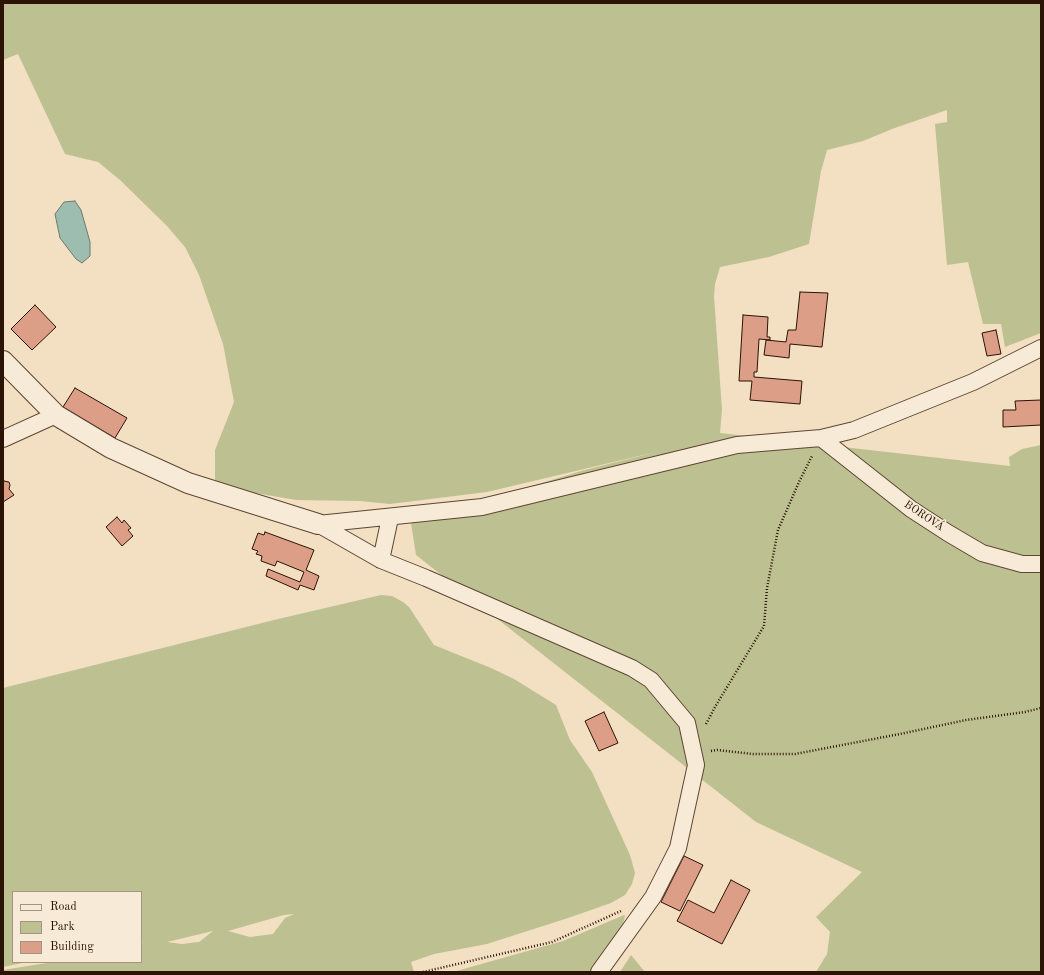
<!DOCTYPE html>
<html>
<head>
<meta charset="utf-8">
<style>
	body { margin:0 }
	#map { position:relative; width:1044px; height:975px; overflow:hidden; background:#f3dfc1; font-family:"Old Standard TT",serif }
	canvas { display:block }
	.frame { position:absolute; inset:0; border:4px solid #2b1305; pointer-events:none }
	.legend { position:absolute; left:12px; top:891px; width:130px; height:72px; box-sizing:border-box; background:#f7ead7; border:1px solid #a59483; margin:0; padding:5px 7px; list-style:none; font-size:12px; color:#2b1305 }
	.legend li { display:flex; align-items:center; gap:8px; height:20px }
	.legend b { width:20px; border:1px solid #a59483 }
</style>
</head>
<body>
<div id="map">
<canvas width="1044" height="975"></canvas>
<div class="frame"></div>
<ul class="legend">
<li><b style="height:5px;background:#f7ead7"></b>Road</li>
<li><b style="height:11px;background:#bdc191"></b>Park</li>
<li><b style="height:11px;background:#dd9e87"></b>Building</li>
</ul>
</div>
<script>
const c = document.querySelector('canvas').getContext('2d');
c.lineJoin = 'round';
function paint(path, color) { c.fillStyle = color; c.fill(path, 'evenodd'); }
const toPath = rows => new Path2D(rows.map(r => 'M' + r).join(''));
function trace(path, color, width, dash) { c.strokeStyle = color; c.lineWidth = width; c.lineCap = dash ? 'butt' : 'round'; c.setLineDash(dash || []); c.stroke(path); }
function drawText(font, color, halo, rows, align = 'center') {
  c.font = font + ' "Old Standard TT",serif'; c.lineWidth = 3; c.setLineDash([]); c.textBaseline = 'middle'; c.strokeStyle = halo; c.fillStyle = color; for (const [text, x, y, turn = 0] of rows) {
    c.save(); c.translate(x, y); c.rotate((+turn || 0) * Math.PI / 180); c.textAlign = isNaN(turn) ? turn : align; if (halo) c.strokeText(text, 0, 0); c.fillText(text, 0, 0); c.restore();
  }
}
paint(toPath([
	[3,3,1041,3,1041,333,1005,347,1001,324,983,324,968,262,947,265,935,124,947,122,947,110,892,129,863,141,827,150,821,171,809,244,769,257,720,267,715,284,714,296,722,410,720,433,1010,466,1009,457,1022,449,1041,445,1041,972,816,972,827,954,830,932,816,917,862,872,756,822,416,555,411,523,581,471,660,451,487,492,390,504,360,501,296,500,232,489,215,480,215,450,234,402,223,344,199,275,185,247,167,226,120,180,98,162,65,154,18,54,3,60],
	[381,595,392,596,403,602,409,607,434,645,491,668,514,679,556,705,570,740,592,772,630,855,635,873,632,884,625,895,611,903,568,918,487,944,434,954,411,962,414,972,3,972,3,970,53,962,141,962,141,944,143,942,141,942,141,892,13,892,13,962,27,962,3,967,3,688,274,620],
	[294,914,285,918,273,934,250,937,228,931,284,915],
	[213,931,199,942,182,944,167,942],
	[624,915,625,916,622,928,589,972,453,972,563,941],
	[631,955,645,972,620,972]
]), '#bdc191');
const water = toPath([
	[75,201,81,210,90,242,90,256,82,263,76,259,60,238,55,214,64,202,75,201]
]);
paint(water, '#9cbdaf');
trace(water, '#6f796b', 1);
const building = toPath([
	[800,292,828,293,822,347,790,344,789,358,764,355,766,340,786,342,788,330,796,330,800,292],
	[35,305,56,327,32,350,11,329,35,305],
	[743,315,768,317,767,337,770,337,770,340,759,339,757,372,754,372,754,377,802,381,800,404,750,400,752,381,739,381,743,315],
	[996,330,1001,354,987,356,982,333,996,330],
	[75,388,127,418,115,438,63,407,75,388],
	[1041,400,1041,425,1003,427,1003,410,1016,410,1015,401,1041,400],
	[3,479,4,481,9,482,10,485,9,489,14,495,3,502,3,479],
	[117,517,122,523,124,520,131,528,128,530,133,536,122,546,106,527,117,517],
	[265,532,314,550,306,570,319,576,314,590,300,585,298,590,266,576,268,569,300,582,304,572,277,561,275,566,261,561,262,556,256,554,258,551,252,549,258,533,264,535,265,532],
	[604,712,618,743,599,751,585,721,604,712],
	[684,856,703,865,680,911,661,902,684,856],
	[731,880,750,890,722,944,677,921,688,900,714,913,731,880]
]);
paint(building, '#dd9e87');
trace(building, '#2b1305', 1);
const minor = toPath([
	[821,438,911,509,948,533,982,553,1022,564,1041,564],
	[3,439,56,415],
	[318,524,482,507,737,445,821,438,854,430,973,382,1041,348],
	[318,524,381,560,426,578,632,668,651,680,687,723,696,765,678,848,653,897,599,972],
	[381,560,390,518]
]);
const tertiary = toPath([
	[3,361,56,415,111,448,188,483,318,524]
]);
trace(minor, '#5d4634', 18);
trace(tertiary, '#5d4634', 22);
trace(toPath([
	[706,724,715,707,764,626,767,588,778,530,799,482,812,456],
	[711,751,717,750,753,754,795,754,900,734,966,720,1025,712,1041,708],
	[423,972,552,942,621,911]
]), '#2b1305', 2.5, [1, 2]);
trace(minor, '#f7ead7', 16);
trace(tertiary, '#f7ead7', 20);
drawText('11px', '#2b1305', '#f7ead7', [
	["BOROVÁ",924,516,34]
]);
</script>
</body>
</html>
